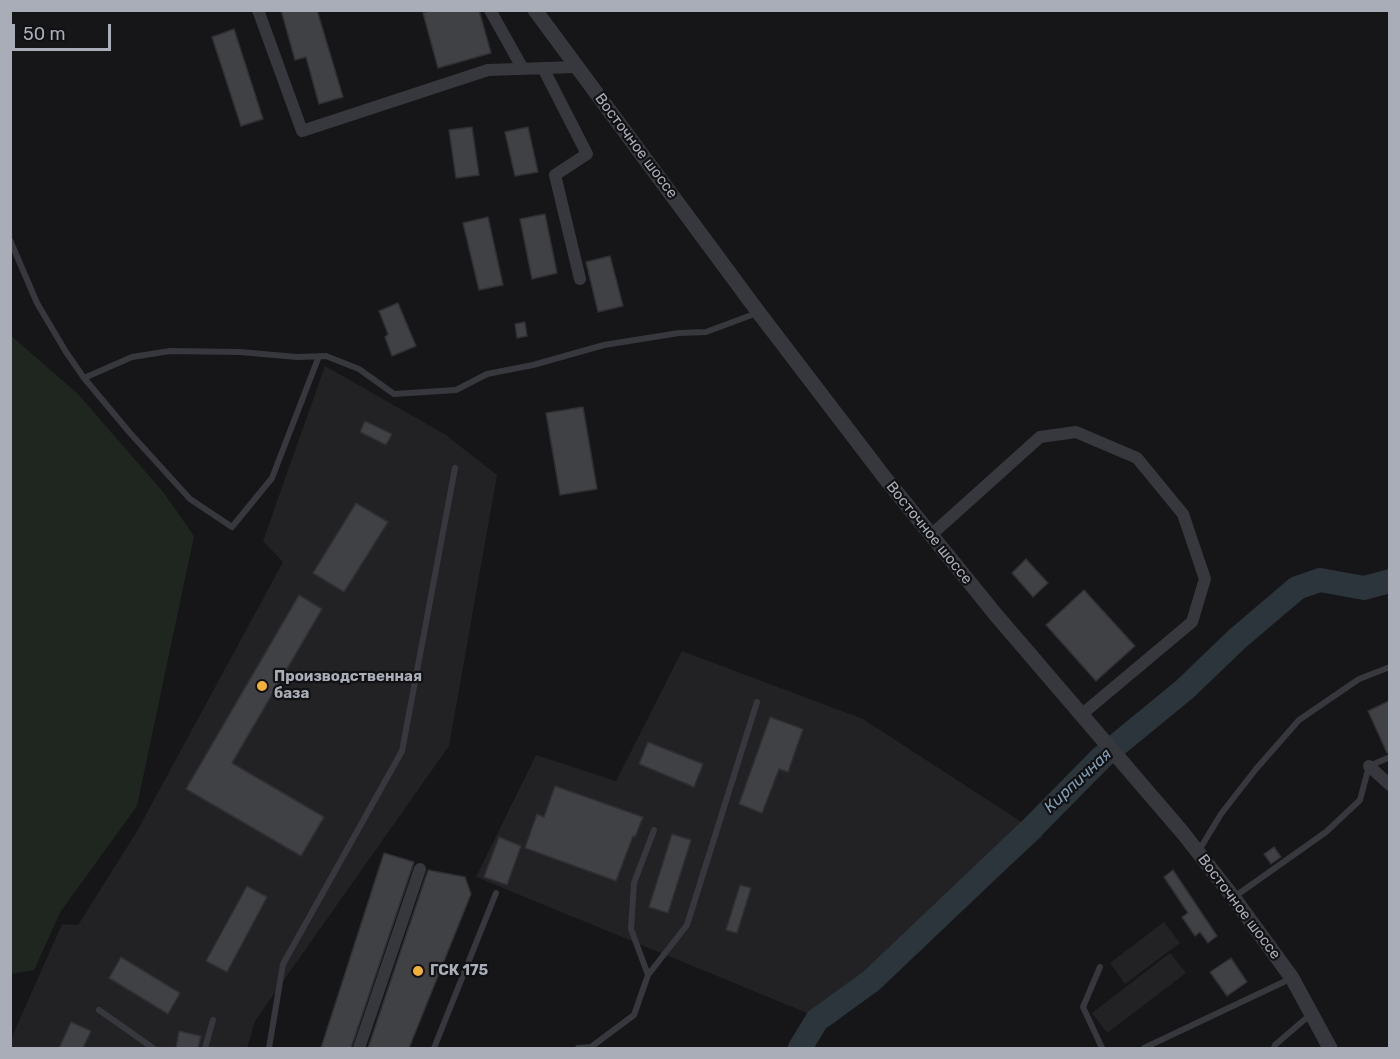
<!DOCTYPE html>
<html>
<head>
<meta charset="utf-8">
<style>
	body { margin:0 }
	#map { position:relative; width:1400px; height:1059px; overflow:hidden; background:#161618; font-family:Rubik,sans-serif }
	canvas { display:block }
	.frame { position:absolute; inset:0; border:12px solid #a8adb8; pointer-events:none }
	.scale { position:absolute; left:12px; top:24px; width:99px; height:27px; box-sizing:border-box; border:3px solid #a8adb8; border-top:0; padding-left:8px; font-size:18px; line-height:21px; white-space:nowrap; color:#a8adb8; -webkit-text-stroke:4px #111113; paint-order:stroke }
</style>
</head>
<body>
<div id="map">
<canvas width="1400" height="1059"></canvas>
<div class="frame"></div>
<div class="scale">50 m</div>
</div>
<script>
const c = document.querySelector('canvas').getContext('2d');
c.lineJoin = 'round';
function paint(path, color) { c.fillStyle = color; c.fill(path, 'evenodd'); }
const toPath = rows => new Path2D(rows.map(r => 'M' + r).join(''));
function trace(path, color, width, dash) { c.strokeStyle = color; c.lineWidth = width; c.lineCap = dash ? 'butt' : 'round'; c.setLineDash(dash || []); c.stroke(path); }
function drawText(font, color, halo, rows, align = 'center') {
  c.font = font + ' Rubik,sans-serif'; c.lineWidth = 4.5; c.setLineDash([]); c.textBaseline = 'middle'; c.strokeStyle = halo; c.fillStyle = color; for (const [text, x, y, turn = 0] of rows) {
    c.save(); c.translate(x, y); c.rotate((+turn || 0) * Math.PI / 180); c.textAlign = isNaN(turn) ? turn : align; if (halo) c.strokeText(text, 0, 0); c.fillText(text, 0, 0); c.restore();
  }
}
paint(toPath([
	[325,366,446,435,497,475,449,746,255,1021,247,1048,11,1048,11,1039,62,924,78,925,136,833,283,562,263,541],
	[682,651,863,719,1043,836,834,1024,476,877,536,755,616,781],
	[1164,922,1180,943,1125,984,1110,963],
	[1170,953,1186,973,1107,1033,1092,1013]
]), '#222225');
paint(toPath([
	[10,335,77,393,164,493,194,536,137,806,61,911,34,970,11,974]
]), '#1e261f');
trace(toPath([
	[800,1048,817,1020,871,981,1032,828,1101,758,1185,689,1237,639,1297,588,1320,580,1364,588,1390,581]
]), '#2c353c', 24);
const building = toPath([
	[281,10,317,10,343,97,319,104,306,57,295,60,281,10],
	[432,10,479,10,491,53,438,68,423,13,432,10],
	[234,29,263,119,241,126,212,37,234,29],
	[472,127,479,175,456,178,449,130,472,127],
	[528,127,538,172,515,176,505,132,528,127],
	[545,214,557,273,532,279,520,219,545,214],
	[488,217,503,285,479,290,463,223,488,217],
	[610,256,623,306,598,312,586,262,610,256],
	[398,303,416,346,392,356,385,337,388,334,379,311,398,303],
	[525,322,527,336,517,338,515,324,525,322],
	[583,407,597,489,560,495,546,413,583,407],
	[365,421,392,434,386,445,360,432,365,421],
	[356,503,388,522,344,592,313,573,356,503],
	[1026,559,1048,583,1033,597,1012,573,1026,559],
	[1084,590,1135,646,1096,681,1046,625,1084,590],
	[299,595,322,609,232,763,324,817,301,856,186,789,299,595],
	[1389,701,1389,752,1387,753,1368,711,1389,701],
	[770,717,803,729,788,772,779,769,762,813,739,804,770,717],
	[648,742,703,764,694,787,639,764,648,742],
	[555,786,643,817,635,837,633,836,616,881,525,848,537,814,544,817,555,786],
	[672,834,691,840,668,913,649,907,672,834],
	[499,837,521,846,507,885,484,877,499,837],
	[1274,847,1281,857,1271,864,1264,854,1274,847],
	[384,853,414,862,351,1048,321,1048,384,853],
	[428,870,465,877,471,894,409,1048,368,1048,428,870],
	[1173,870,1217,936,1208,943,1200,932,1195,936,1182,917,1188,913,1164,877,1173,870],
	[740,885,751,888,737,933,726,930,740,885],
	[247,886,267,897,227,972,206,961,247,886],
	[121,957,180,993,168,1014,109,978,121,957],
	[1231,958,1247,982,1227,996,1210,972,1231,958],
	[71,1022,91,1031,83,1048,59,1048,71,1022],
	[179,1031,201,1036,198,1048,176,1048,179,1031]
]);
paint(building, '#404145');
trace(building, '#303034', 1.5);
trace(toPath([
	[10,240,37,303,66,352,84,378,132,357,170,351,240,352,297,357,326,356,359,369,394,394,456,390,487,374,533,365,604,345,679,333,706,332,757,313],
	[84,378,130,433,190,499,232,527,272,478,319,356],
	[1198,852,1221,814,1256,769,1299,720,1359,679,1390,667],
	[1234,897,1326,832,1360,800,1369,766,1390,757],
	[1100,967,1083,1007,1102,1048],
	[648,975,687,925,757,702],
	[99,1010,153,1048],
	[205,1048,213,1020],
	[269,1048,283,964,402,751,455,468],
	[434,1048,496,893],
	[578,1048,591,1047,634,1015,648,975,631,929,634,883,654,830],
	[1144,1048,1292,978],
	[1274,1048,1275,1045,1311,1014]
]), '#37383d', 6);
trace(toPath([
	[258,10,302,131,488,70,576,67],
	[490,10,523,69],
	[543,68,587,154,555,175,580,279],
	[931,535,1040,437,1076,432,1137,458,1183,514,1205,579,1192,622,1081,715],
	[1369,766,1390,785],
	[359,1048,420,869]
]), '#37383d', 12);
trace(toPath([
	[535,10,759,313,885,478,996,615,1183,833,1233,897,1292,978,1330,1048]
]), '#37383d', 15);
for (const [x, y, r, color] of [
	[262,686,6,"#f2b134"],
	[418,971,6,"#f2b134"]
]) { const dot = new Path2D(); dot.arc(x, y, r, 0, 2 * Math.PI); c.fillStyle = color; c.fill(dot); trace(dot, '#111113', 2); }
drawText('15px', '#a8adb8', '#111113', [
	["Восточное шоссе",636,146,53],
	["Восточное шоссе",929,533,51],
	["Восточное шоссе",1239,907,53]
]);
drawText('bold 15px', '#a8adb8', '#111113', [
	["Производственная",274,677],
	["база",274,694],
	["ГСК 175",430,971]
], 'left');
drawText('italic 16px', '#7f9bb3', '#111113', [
	["Кирпичная",1078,781,-43]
]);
</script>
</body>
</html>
